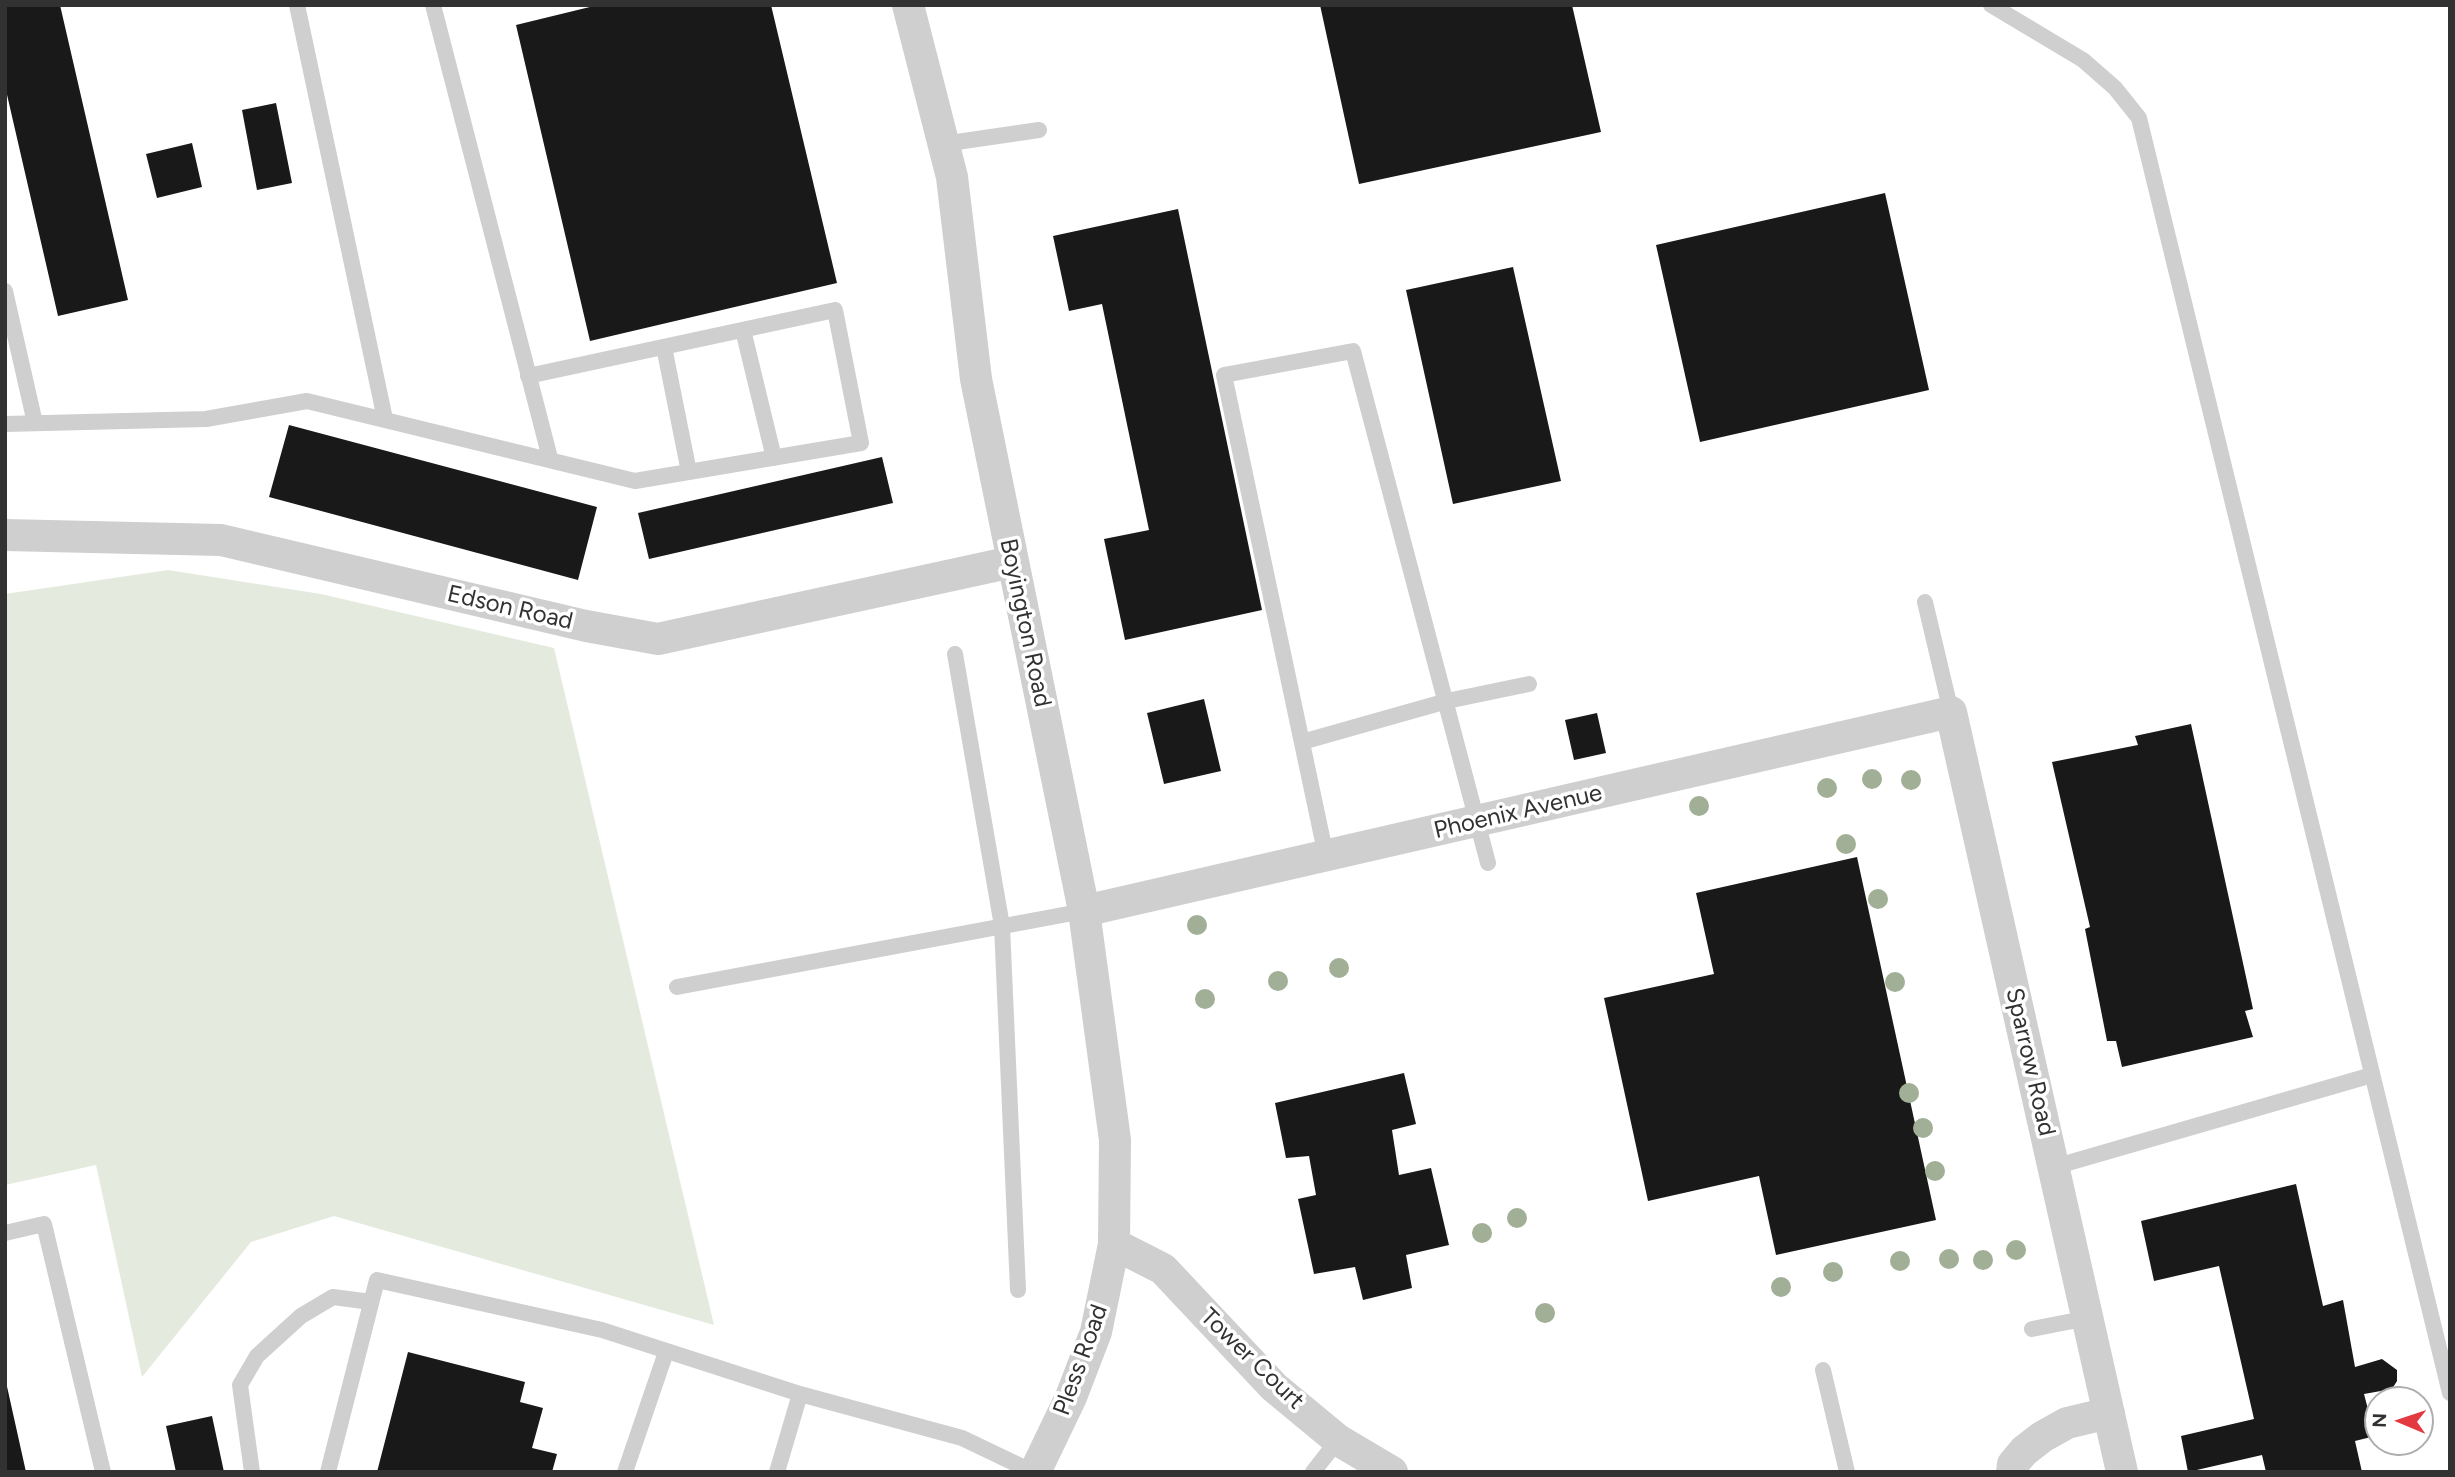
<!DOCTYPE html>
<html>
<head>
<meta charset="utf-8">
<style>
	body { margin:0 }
	#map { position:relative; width:2455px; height:1477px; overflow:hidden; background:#fff; font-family:Figtree,sans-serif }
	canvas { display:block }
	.frame { position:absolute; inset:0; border:7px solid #323232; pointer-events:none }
	.north { position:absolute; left:2364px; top:1386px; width:70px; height:70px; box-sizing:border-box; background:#fff; border:2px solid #adadad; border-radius:50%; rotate:272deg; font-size:19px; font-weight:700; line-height:28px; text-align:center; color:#323232 }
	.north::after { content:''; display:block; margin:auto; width:24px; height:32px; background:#e33a41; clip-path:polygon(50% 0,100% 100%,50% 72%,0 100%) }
</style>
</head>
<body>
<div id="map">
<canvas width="2455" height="1477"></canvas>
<div class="frame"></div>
<div class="north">N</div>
</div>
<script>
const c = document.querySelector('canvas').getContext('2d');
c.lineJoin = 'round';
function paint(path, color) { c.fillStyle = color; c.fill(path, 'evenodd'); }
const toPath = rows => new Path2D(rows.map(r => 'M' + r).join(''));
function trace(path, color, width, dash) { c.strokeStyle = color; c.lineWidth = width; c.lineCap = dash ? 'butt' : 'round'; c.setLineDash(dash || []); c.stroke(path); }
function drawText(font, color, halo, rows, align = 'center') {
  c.font = font + ' Figtree,sans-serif'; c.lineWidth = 7; c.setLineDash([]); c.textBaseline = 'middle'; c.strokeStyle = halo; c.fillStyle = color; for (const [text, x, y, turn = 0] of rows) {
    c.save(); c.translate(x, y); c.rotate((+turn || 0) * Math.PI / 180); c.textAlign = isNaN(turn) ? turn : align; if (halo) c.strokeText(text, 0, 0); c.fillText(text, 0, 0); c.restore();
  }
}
paint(toPath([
	[168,570,321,594,554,648,714,1325,334,1216,251,1242,142,1377,96,1165,5,1185,5,594]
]), '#e4ebde');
paint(toPath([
	[5,5,60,5,128,300,58,316,5,86],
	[598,5,771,5,837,283,590,341,516,25],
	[1320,5,1572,5,1601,132,1359,184],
	[276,103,292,183,257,190,242,110],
	[192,143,202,187,157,198,146,154],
	[1885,193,1929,390,1700,442,1656,245],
	[1178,209,1262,610,1125,640,1104,539,1149,530,1102,304,1069,311,1053,236],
	[1513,267,1561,481,1453,504,1406,290],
	[289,425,597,507,578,580,269,497],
	[882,457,893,503,649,559,638,513],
	[1204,699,1221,771,1164,784,1147,713],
	[1597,713,1606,753,1574,760,1565,720],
	[2191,724,2253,1009,2245,1011,2253,1037,2122,1067,2116,1041,2107,1041,2085,929,2090,927,2052,762,2138,745,2135,736],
	[1857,857,1936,1220,1776,1255,1759,1176,1648,1201,1604,998,1714,974,1696,893],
	[1404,1073,1416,1124,1392,1130,1399,1175,1431,1168,1449,1245,1406,1255,1412,1288,1363,1300,1355,1267,1314,1274,1298,1199,1316,1195,1309,1156,1286,1158,1275,1103],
	[2296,1184,2323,1306,2343,1300,2355,1367,2382,1359,2397,1370,2397,1381,2392,1389,2364,1394,2375,1436,2355,1441,2362,1472,2266,1472,2262,1455,2188,1472,2181,1436,2254,1419,2219,1266,2154,1281,2141,1221],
	[408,1352,525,1382,520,1402,543,1408,532,1448,557,1454,552,1472,377,1472],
	[5,1382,6,1382,26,1472,5,1472],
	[212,1416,224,1472,176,1472,166,1426]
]), '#191919');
trace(toPath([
	[297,5,385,419],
	[433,5,550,458],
	[1991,5,2083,60,2115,88,2139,118,2450,1393],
	[943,144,1039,130],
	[5,291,35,423],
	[743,330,774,458],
	[664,347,689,472],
	[5,424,206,419,307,401,635,481,861,443,835,310,528,376],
	[1925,602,1951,712],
	[955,654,1002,926,1018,1290],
	[1302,742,1447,701,1529,684],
	[1326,856,1224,375,1353,351,1488,863],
	[677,987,1084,911],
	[2054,1167,2372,1075],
	[5,1233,44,1224,103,1472],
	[2032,1329,2088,1318],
	[1823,1370,1847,1472],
	[252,1472,240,1385,257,1356,301,1316,333,1297,371,1302],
	[328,1472,377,1280,602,1330,800,1394,962,1438,1033,1472],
	[625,1472,666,1352],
	[777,1472,800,1394],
	[1313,1472,1338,1440]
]), '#cfcfcf', 16);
trace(toPath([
	[908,5,952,177,976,379,1084,911,1115,1140,1114,1244,1096,1332,1071,1397,1035,1472],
	[5,535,221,540,586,626,658,639,1012,562],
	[1084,911,1951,712,2122,1472],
	[1114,1244,1163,1269,1274,1387,1338,1440,1392,1472],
	[2012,1472,2013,1464,2024,1451,2042,1437,2067,1423,2109,1413]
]), '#cfcfcf', 32);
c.fillStyle = '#a0af95';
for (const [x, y] of [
	[1872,779],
	[1911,780],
	[1827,788],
	[1699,806],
	[1846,844],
	[1878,899],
	[1197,925],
	[1339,968],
	[1278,981],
	[1895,982],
	[1205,999],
	[1909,1093],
	[1923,1128],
	[1935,1171],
	[1517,1218],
	[1482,1233],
	[2016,1250],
	[1949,1259],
	[1983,1260],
	[1900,1261],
	[1833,1272],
	[1781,1287],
	[1545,1313]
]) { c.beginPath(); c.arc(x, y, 10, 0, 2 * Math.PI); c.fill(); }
drawText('24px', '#323232', '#fff', [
	["Edson Road",510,608,13],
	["Boyington Road",1025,623,78],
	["Phoenix Avenue",1518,812,-13],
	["Sparrow Road",2030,1062,77],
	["Tower Court",1252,1359,44],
	["Pless Road",1081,1360,-70]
]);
</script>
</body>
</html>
